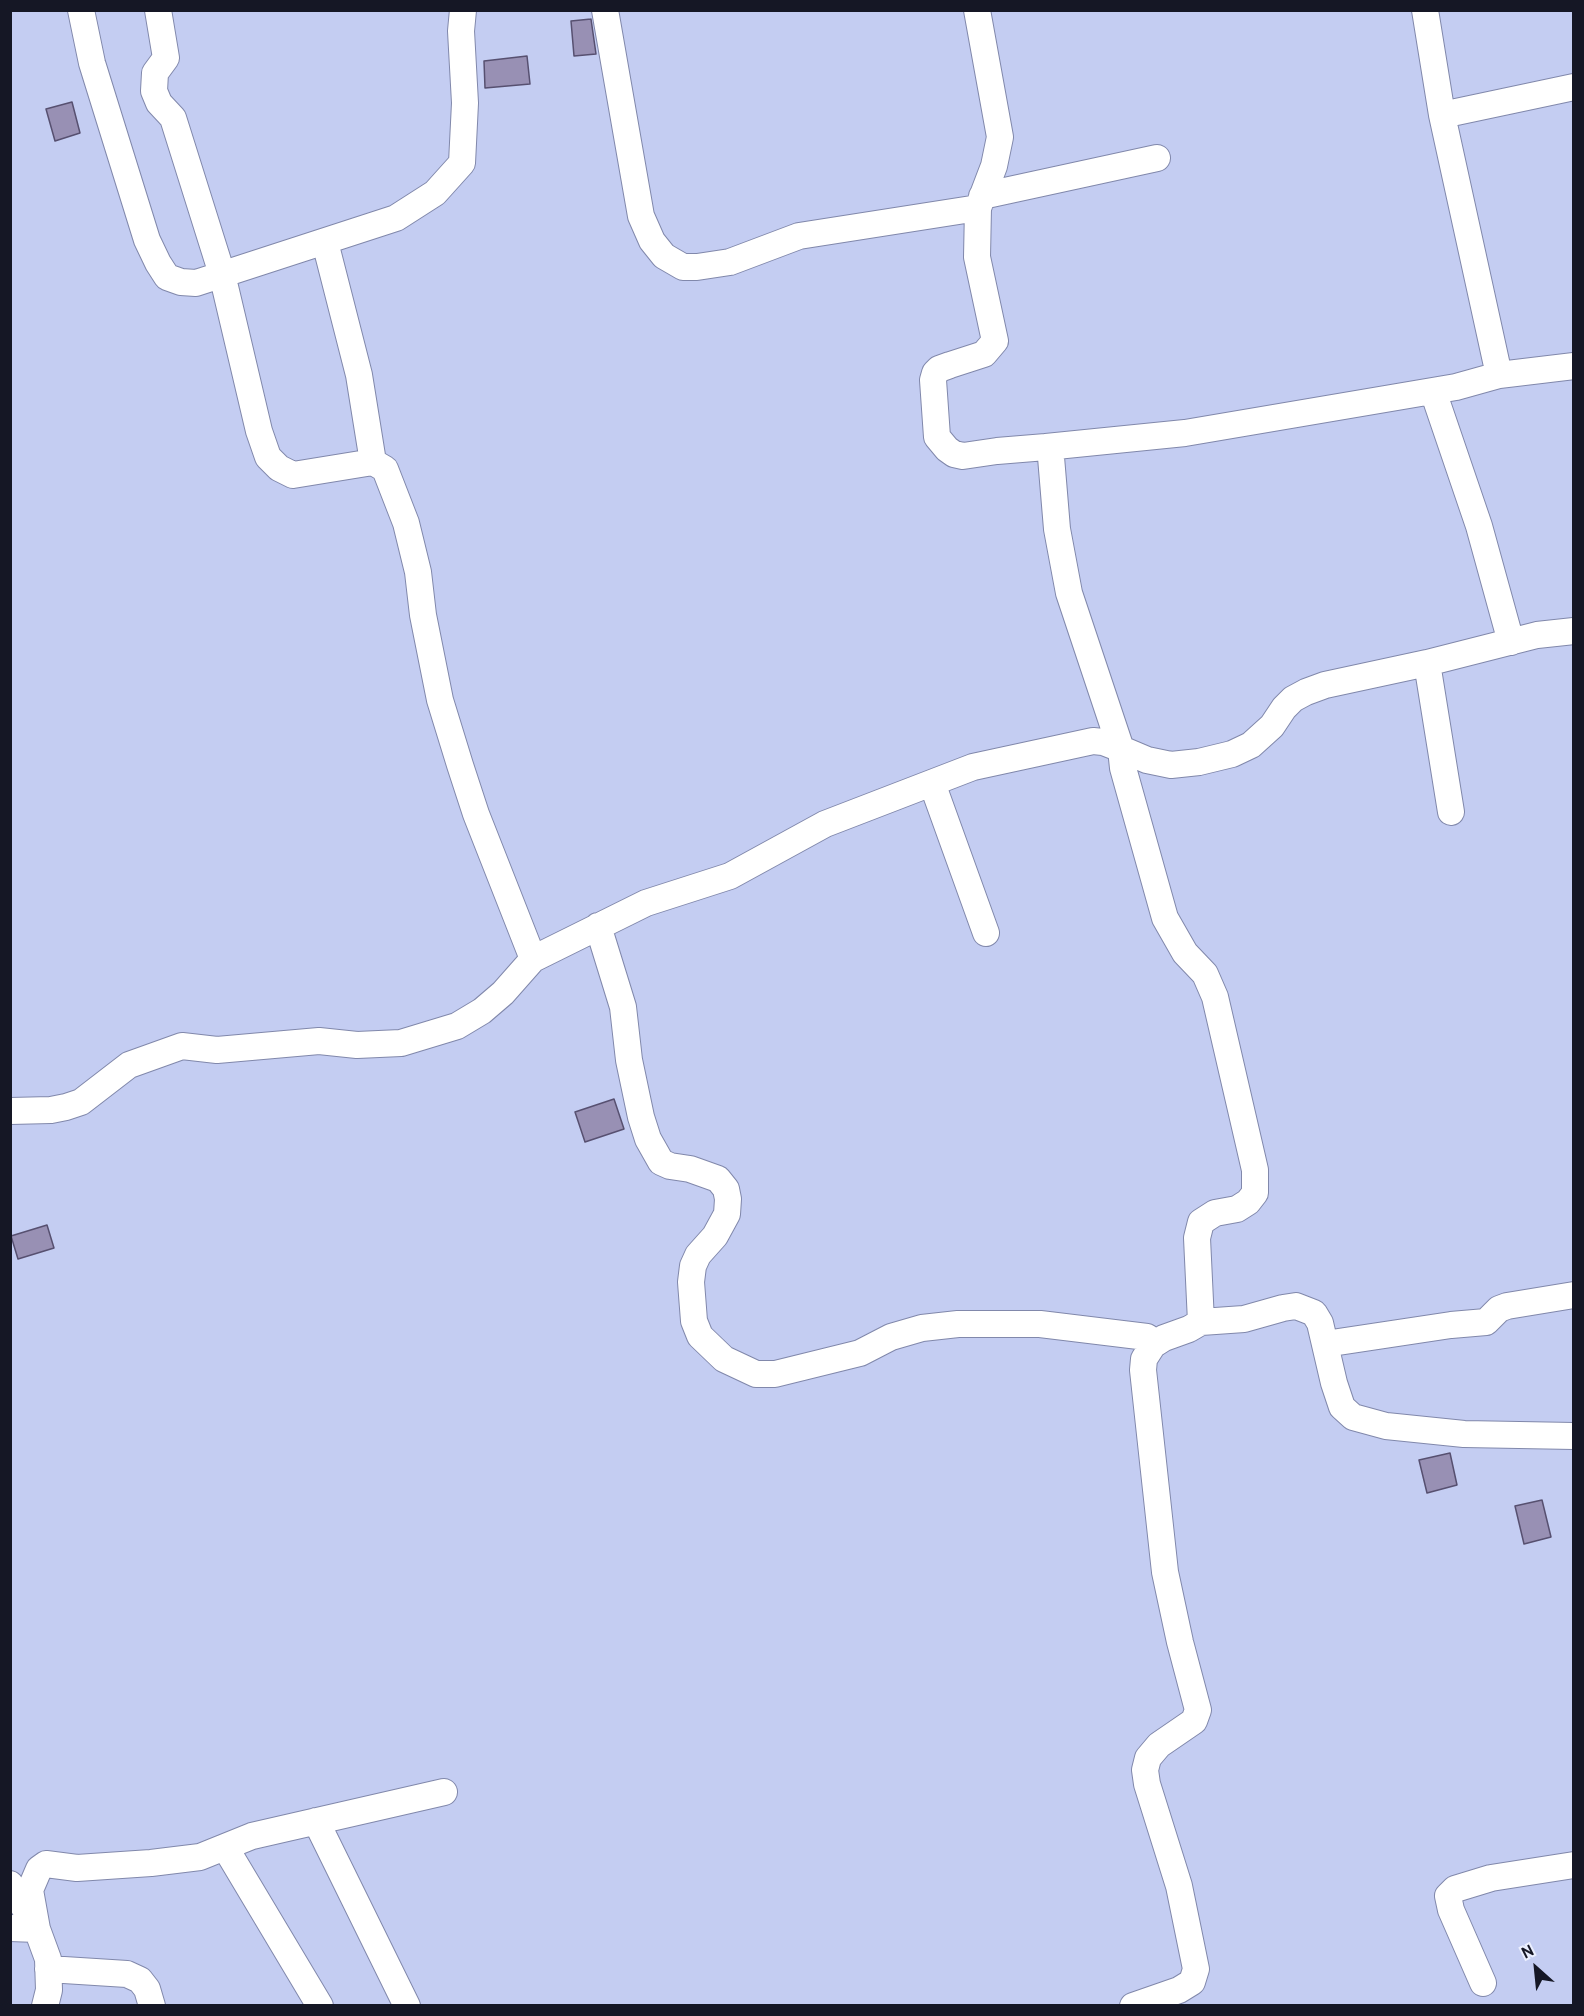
<!DOCTYPE html>
<html>
<head>
<meta charset="utf-8">
<style>
	body { margin:0 }
	#map { position:relative; width:1584px; height:2016px; overflow:hidden; background:#c4cdf2; font-family:Cabin,sans-serif }
	canvas { display:block }
	.frame { position:absolute; inset:0; border:12px solid #151725; pointer-events:none }
	.north { position:absolute; left:1506px; top:1938px; width:60px; height:60px; -webkit-text-stroke:4px #ebeffe; paint-order:stroke; rotate:333deg; font-size:16px; font-weight:700; line-height:24px; text-align:center; color:#151725 }
	.north::after { content:''; display:block; margin:auto; width:21px; height:27px; background:#151725; clip-path:polygon(50% 0,100% 100%,50% 72%,0 100%) }
</style>
</head>
<body>
<div id="map">
<canvas width="1584" height="2016"></canvas>
<div class="frame"></div>
<div class="north">N</div>
</div>
<script>
const c = document.querySelector('canvas').getContext('2d');
c.lineJoin = 'round';
function paint(path, color) { c.fillStyle = color; c.fill(path, 'evenodd'); }
const toPath = rows => new Path2D(rows.map(r => 'M' + r).join(''));
function trace(path, color, width, dash) { c.strokeStyle = color; c.lineWidth = width; c.lineCap = dash ? 'butt' : 'round'; c.setLineDash(dash || []); c.stroke(path); }
const building = toPath([
	[591,19,596,54,574,56,571,21,591,19],
	[527,56,530,84,485,88,484,61,527,56],
	[72,102,80,133,55,141,46,109,72,102],
	[614,1099,624,1129,585,1142,575,1112,614,1099],
	[47,1225,54,1248,18,1259,11,1236,47,1225],
	[1450,1453,1457,1485,1427,1493,1419,1460,1450,1453],
	[1542,1500,1551,1537,1524,1544,1515,1506,1542,1500]
]);
paint(building, '#9890b4');
trace(building, '#575070', 1.5);
const minor = toPath([
	[81,10,92,63,147,240,158,263,167,277,181,282,196,283,396,218,435,193,462,163,465,103,461,31,463,10],
	[158,10,166,58,155,73,154,91,159,103,173,118,222,274,259,431,268,457,279,468,293,475,373,462,385,469,406,523,418,572,423,615,440,700,460,765,476,814,533,959],
	[605,10,641,216,652,241,664,256,683,267,697,267,730,262,799,236,978,208],
	[1425,10,1442,115,1499,375],
	[1442,115,1574,87],
	[982,196,1157,158],
	[325,242,359,375,373,462],
	[1433,391,1479,526,1511,642],
	[1046,447,1185,433,1456,387,1499,375,1574,366],
	[1574,631,1537,635,1427,663,1325,685,1306,692,1293,699,1284,708,1272,726,1251,745,1232,754,1199,762,1171,765,1147,760,1121,749,1123,768,1165,918,1185,953,1205,974,1215,997,1255,1170,1255,1193,1248,1202,1237,1209,1215,1213,1201,1222,1197,1238,1201,1322,1244,1319,1283,1308,1296,1306,1314,1313,1320,1323,1334,1383,1342,1407,1353,1417,1386,1426,1464,1434,1574,1436],
	[1427,663,1451,812],
	[932,783,986,933],
	[598,926,623,1007,629,1060,641,1117,648,1139,661,1162,670,1166,690,1169,718,1179,726,1189,728,1199,727,1214,715,1236,698,1255,693,1266,691,1282,694,1321,700,1336,724,1359,756,1374,775,1374,860,1353,891,1337,922,1328,958,1324,1040,1324,1147,1337,1156,1343],
	[10,1111,51,1110,66,1107,81,1102,129,1065,182,1046,217,1050,319,1041,357,1045,401,1043,457,1026,482,1011,503,993,533,959,646,903,730,876,825,824,973,767,1093,741,1103,742,1121,749,1069,593,1057,529,1051,457,1046,447,997,451,963,456,954,454,947,449,937,437,933,380,935,373,939,369,950,365,984,354,995,341,977,257,978,208,994,166,1000,137,977,10],
	[1325,1344,1451,1325,1486,1322,1499,1309,1507,1306,1574,1295],
	[316,1821,407,2006],
	[225,1847,320,2006],
	[10,1884,37,1929,48,1959,49,1990,45,2006],
	[10,1928,37,1929,30,1890,39,1869,46,1864,77,1868,151,1863,200,1857,252,1836,444,1792],
	[48,1969,127,1974,140,1980,147,1989,152,2006],
	[1483,1983,1451,1910,1448,1896,1455,1889,1491,1878,1574,1865],
	[1133,2006,1179,1990,1192,1982,1196,1969,1179,1886,1147,1784,1145,1770,1148,1758,1159,1745,1194,1721,1198,1710,1180,1642,1165,1572,1143,1370,1144,1359,1153,1345,1164,1338,1189,1329,1201,1322]
]);
trace(minor, '#8188ab', 28);
trace(minor, '#fff', 26);
</script>
</body>
</html>
